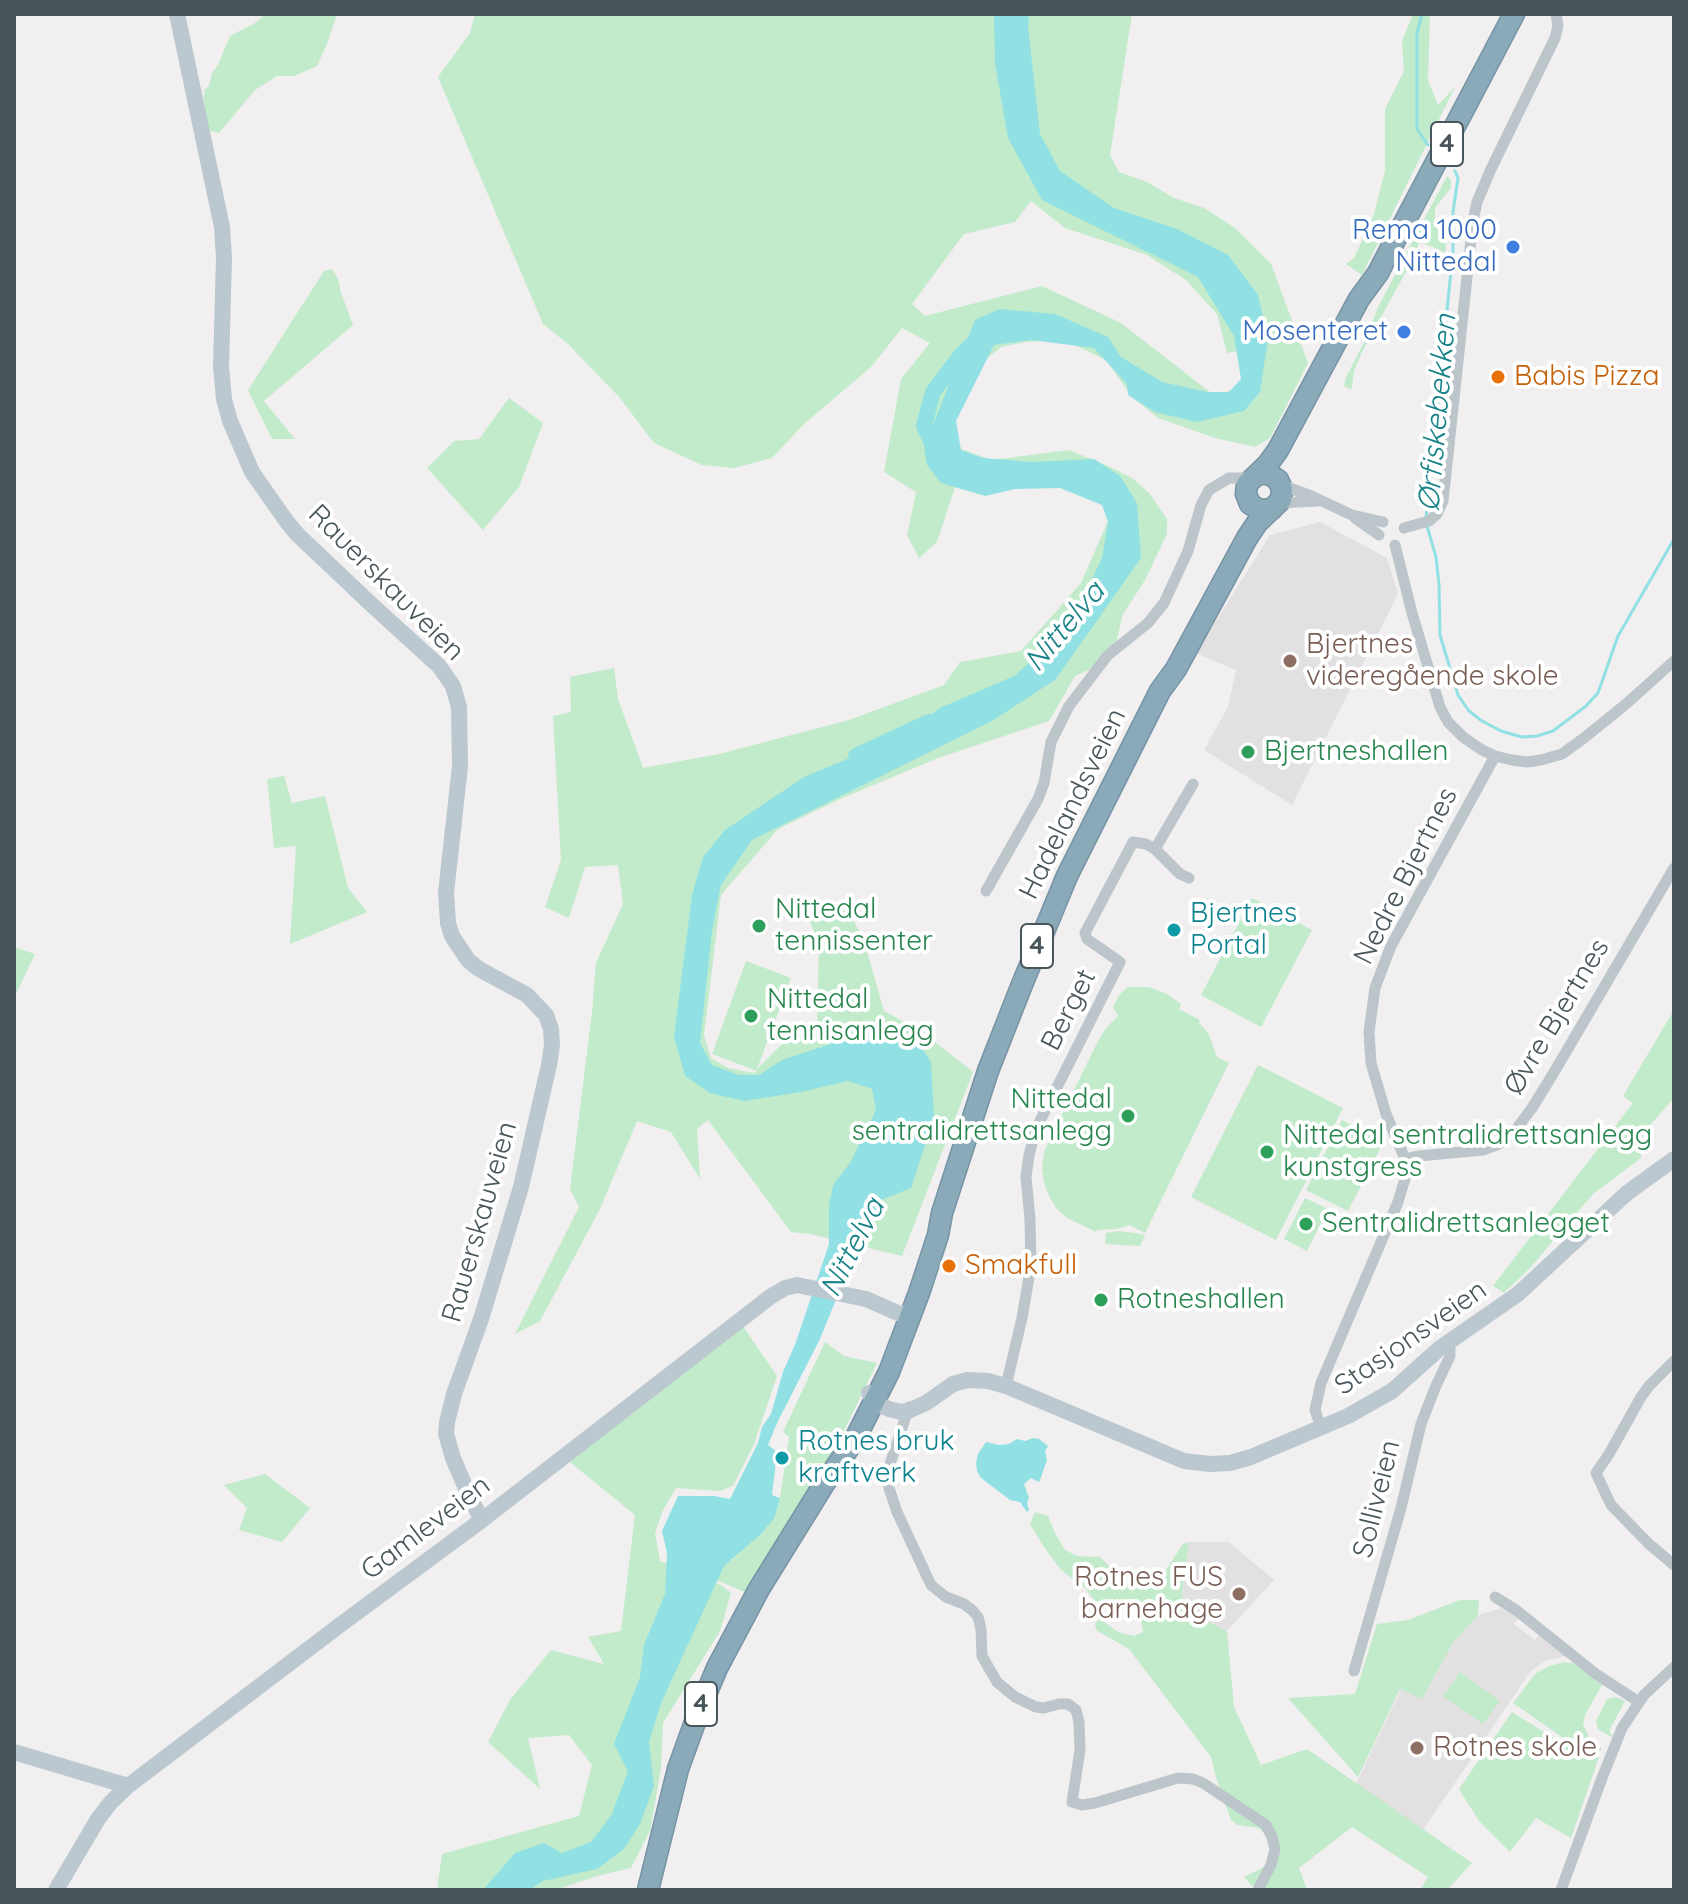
<!DOCTYPE html>
<html>
<head>
<meta charset="utf-8">
<style>
	body { margin:0 }
	#map { position:relative; width:1688px; height:1904px; overflow:hidden; background:#f1efef; font-family:Quicksand,sans-serif }
	canvas { display:block }
	.frame { position:absolute; inset:0; border:16px solid #48555a; pointer-events:none }
</style>
</head>
<body>
<div id="map">
<canvas width="1688" height="1904"></canvas>
<div class="frame"></div>
</div>
<script>
const c = document.querySelector('canvas').getContext('2d');
c.lineJoin = 'round';
function paint(path, color) { c.fillStyle = color; c.fill(path, 'evenodd'); }
const toPath = rows => new Path2D(rows.map(r => 'M' + r).join(''));
function trace(path, color, width, dash) { c.strokeStyle = color; c.lineWidth = width; c.lineCap = dash ? 'butt' : 'round'; c.setLineDash(dash || []); c.stroke(path); }
function drawText(font, color, halo, rows, align = 'center') {
  c.font = font + ' Quicksand,sans-serif'; c.lineWidth = 8; c.setLineDash([]); c.textBaseline = 'middle'; c.strokeStyle = halo; c.fillStyle = color; for (const [text, x, y, turn = 0] of rows) {
    c.save(); c.translate(x, y); c.rotate((+turn || 0) * Math.PI / 180); c.textAlign = isNaN(turn) ? turn : align; if (halo) c.strokeText(text, 0, 0); c.fillText(text, 0, 0); c.restore();
  }
}
paint(toPath([
	[1320,522,1387,558,1398,594,1292,805,1204,750,1228,707,1236,670,1196,653,1270,535],
	[1189,1542,1229,1542,1274,1580,1227,1631,1184,1610,1182,1594],
	[1506,1607,1519,1616,1514,1624,1535,1640,1541,1633,1566,1656,1545,1661,1530,1672,1423,1830,1356,1784,1401,1689,1422,1699,1453,1643,1478,1615]
]), '#e2e0e0');
paint(toPath([
	[266,14,337,14,327,44,317,66,294,76,277,76,255,90,219,133,203,129,204,90,209,86,212,73,218,65,230,36,255,23],
	[475,14,1132,14,1110,155,1119,172,1147,182,1174,198,1204,208,1235,228,1271,264,1308,363,1270,438,1255,447,1215,438,1158,418,1132,397,1106,360,1079,347,1057,340,1025,342,1001,347,984,361,951,418,961,449,992,460,1069,450,1108,466,1132,478,1149,493,1167,519,1167,534,1145,580,1122,616,1115,650,1091,669,1075,676,1049,721,938,758,840,799,778,829,721,895,704,1035,711,1058,728,1068,754,1073,757,1071,712,1054,746,961,791,978,757,1069,781,1045,817,1025,819,945,804,906,816,900,848,912,863,937,884,1011,921,1031,973,1072,902,1256,810,1234,791,1232,708,1120,697,1129,700,1179,671,1132,637,1121,600,1209,540,1321,515,1334,579,1207,570,1189,592,1012,596,963,623,904,618,865,585,867,569,918,545,907,561,860,553,716,571,712,570,677,614,668,618,699,643,768,719,754,849,720,944,685,960,662,1021,651,1081,583,1115,505,1079,475,956,484,937,542,919,558,907,535,916,492,884,472,901,379,930,343,902,328,872,366,804,424,772,458,734,468,702,465,654,443,620,398,568,344,543,324,438,77,470,33],
	[1031,201,1065,228,1147,255,1186,280,1217,314,1227,353,1256,347,1252,383,1215,396,1121,323,1042,286,925,316,912,304,964,234,1015,222],
	[1413,14,1430,14,1428,80,1438,105,1455,87,1362,275,1346,264,1354,258,1374,214,1385,171,1385,109,1404,71,1402,41],
	[1447,176,1451,180,1451,188,1435,208,1435,223,1446,245,1445,253,1420,241,1409,266,1362,352,1354,371,1352,388,1350,389,1344,386,1346,377,1366,339,1378,307],
	[332,269,338,279,341,293,353,325,264,401,295,439,272,439,248,390,324,271],
	[509,398,543,423,519,487,483,530,427,468,454,441,479,439],
	[284,776,292,803,325,796,348,888,367,912,290,944,296,846,274,848,267,779],
	[1252,898,1312,930,1261,1027,1201,995],
	[14,947,35,954,14,998],
	[1128,987,1149,987,1167,994,1181,1004,1179,1009,1200,1020,1199,1023,1209,1034,1217,1057,1229,1063,1145,1233,1129,1225,1117,1229,1097,1230,1096,1232,1067,1218,1056,1208,1049,1196,1044,1183,1042,1168,1044,1152,1049,1141,1097,1043,1106,1028,1118,1016,1113,1007,1120,994],
	[1674,1010,1674,1098,1643,1133,1641,1158,1593,1194,1530,1268,1504,1293,1493,1286,1633,1103,1623,1096],
	[1258,1065,1343,1108,1276,1240,1191,1197],
	[1342,1120,1384,1141,1348,1211,1306,1190],
	[1305,1198,1328,1209,1307,1251,1284,1239],
	[1118,1231,1135,1233,1145,1235,1140,1246,1105,1244,1106,1233],
	[740,1322,777,1376,754,1444,733,1486,720,1491,676,1488,663,1510,655,1533,660,1561,721,1585,731,1593,720,1631,663,1723,661,1768,650,1831,631,1868,597,1876,555,1890,437,1890,442,1854,579,1816,592,1765,569,1735,528,1738,540,1789,488,1742,510,1700,551,1650,604,1664,588,1637,621,1631,635,1515,565,1458],
	[825,1342,844,1356,877,1363,836,1447,747,1593,712,1578,719,1566,732,1560,775,1517,780,1498,789,1437,783,1432],
	[265,1474,310,1508,282,1542,239,1530,247,1508,224,1485],
	[1035,1512,1048,1516,1055,1533,1065,1550,1077,1556,1100,1557,1112,1569,1136,1584,1158,1582,1183,1544,1189,1542,1182,1593,1184,1610,1227,1631,1234,1707,1261,1765,1307,1749,1472,1863,1447,1890,1420,1890,1428,1877,1352,1827,1299,1868,1307,1890,1256,1890,1244,1877,1270,1864,1270,1839,1259,1828,1238,1825,1231,1820,1216,1777,1211,1757,1129,1649,1096,1630,1095,1623,1100,1619,1118,1632,1134,1636,1143,1632,1141,1618,1129,1606,1095,1601,1085,1588,1061,1570,1044,1547,1030,1524],
	[1460,1600,1479,1600,1478,1615,1453,1643,1422,1699,1400,1689,1358,1777,1288,1698,1355,1694,1377,1624,1408,1620],
	[1565,1662,1578,1664,1601,1682,1602,1685,1585,1715,1583,1724,1589,1737,1602,1749,1600,1751,1582,1749,1572,1744,1513,1703,1535,1674,1549,1666],
	[1460,1672,1500,1701,1483,1724,1443,1696],
	[1616,1697,1625,1701,1610,1729,1610,1733,1613,1736,1611,1737,1598,1729,1596,1721,1607,1699],
	[1512,1712,1579,1754,1599,1757,1571,1838,1536,1818,1510,1852,1479,1821,1459,1789]
]), '#c1ebca');
paint(toPath([
	[994,14,1029,14,1028,26,1040,134,1060,171,1114,208,1177,229,1228,255,1258,295,1268,339,1260,392,1244,411,1197,422,1155,412,1128,395,1127,384,1094,348,1031,340,994,345,956,421,961,450,983,458,1032,462,1094,459,1120,476,1137,503,1141,558,1055,680,992,721,752,840,721,885,712,931,700,1043,712,1065,739,1075,759,1075,782,1060,879,1028,920,1045,931,1062,934,1118,911,1188,881,1200,856,1250,820,1339,777,1423,768,1445,777,1452,772,1495,780,1498,775,1517,761,1534,724,1566,661,1703,649,1742,654,1786,640,1824,624,1849,597,1869,543,1881,530,1890,483,1890,515,1853,544,1843,562,1853,591,1842,612,1814,628,1771,614,1744,640,1677,644,1645,665,1594,667,1553,662,1531,678,1496,714,1496,730,1499,758,1443,762,1427,771,1414,783,1372,796,1342,829,1244,829,1206,833,1185,850,1163,876,1110,872,1089,848,1081,801,1092,744,1101,710,1093,685,1076,674,1037,692,895,703,857,725,830,804,777,904,735,940,708,1014,676,1068,629,1102,558,1108,522,1102,505,1060,488,1015,489,985,496,941,483,927,465,924,447,975,320,999,309,1055,314,1108,337,1121,357,1162,382,1207,392,1229,392,1241,379,1234,336,1198,277,1042,200,1008,138,995,63],
	[1033,1438,1039,1439,1048,1446,1045,1451,1047,1460,1040,1480,1039,1482,1031,1478,1024,1484,1029,1498,1027,1503,1029,1510,1027,1512,1020,1502,1010,1500,981,1478,977,1471,976,1463,978,1454,986,1442,999,1445,1009,1444,1017,1439,1025,1441]
]), '#91e1e4');
trace(toPath([
	[1422,14,1417,33,1417,129,1428,145],
	[1426,518,1453,251,1453,212,1458,178,1455,171],
	[1427,526,1436,557,1439,585,1440,635,1458,695,1469,711,1482,721,1501,731,1522,737,1537,736,1553,731,1586,706,1598,693,1618,636,1674,539]
]), '#91e1e4', 3);
trace(toPath([
	[937,453,924,426,933,392,961,355,976,341],
	[856,756,929,722]
]), '#91e1e4', 16);
const highway = toPath([
	[1272,509,1260,510,1250,504,1246,494,1247,484,1268,464,1278,450,1359,299,1378,273,1393,244,1514,14],
	[648,1890,678,1769,699,1711,717,1668,759,1589,824,1484,855,1439,889,1372,919,1293,938,1235,942,1213,988,1071,1021,987,1067,876,1160,691,1176,669,1247,538,1257,523,1281,500,1282,489,1278,480,1269,474,1258,474]
]);
trace(highway, '#7694a5', 23);
trace(toPath([
	[1281,485,1309,495,1352,515,1383,522],
	[1278,503,1318,501],
	[1355,518,1379,535],
	[1404,528,1429,521,1437,514,1443,501,1473,221,1477,202,1491,169,1555,38,1558,26,1556,14],
	[1395,545,1412,613,1440,707,1448,722,1463,737,1482,750,1495,756,1512,760,1527,762,1541,760,1562,754,1584,738,1626,704,1674,661],
	[1155,849,1193,784],
	[986,891,1038,799,1044,783,1051,742,1069,706,1108,655,1148,623,1164,603,1188,551,1201,505,1209,490,1229,478,1251,478],
	[1405,1159,1419,1156,1483,1150,1499,1144,1511,1136,1532,1108,1553,1074,1674,868],
	[1674,1361,1649,1386,1641,1397,1609,1454,1596,1473,1611,1505,1649,1544,1674,1565],
	[1006,1386,1022,1318,1031,1266,1030,1219,1026,1177,1029,1155,1036,1129,1120,962,1087,939,1085,933,1133,842,1146,844,1155,849,1180,874,1189,878],
	[909,1407,888,1470,889,1488,897,1512,931,1585,946,1597,964,1604,972,1610,978,1617,981,1629,982,1656,997,1682,1015,1697,1036,1707,1044,1708,1059,1704,1068,1704,1076,1710,1079,1722,1080,1750,1072,1802,1082,1805,1095,1803,1178,1778,1193,1779,1203,1783,1266,1825,1272,1837,1275,1849,1271,1865,1258,1890],
	[1321,1428,1315,1410,1321,1383,1398,1202,1407,1172,1405,1159,1386,1114,1371,1063,1369,1032,1375,988,1391,946,1495,756],
	[1495,1597,1516,1610,1596,1674,1639,1702],
	[1354,1671,1401,1508,1421,1424,1435,1388,1450,1356,1450,1349,1447,1343],
	[1561,1890,1602,1778,1622,1728,1644,1695,1674,1667]
]), '#bbc5ca', 11);
trace(toPath([
	[177,14,222,227,224,258,221,366,224,399,230,421,252,472,287,522,298,535,373,606,439,666,453,686,459,707,460,766,446,893,448,923,452,936,468,960,479,969,527,995,546,1015,551,1029,552,1045,549,1065,521,1187,481,1319,454,1394,447,1422,446,1434,453,1458,470,1498,482,1520],
	[869,1393,875,1403,889,1409,901,1412,908,1411,926,1403,953,1384,967,1380,988,1381,1006,1386,1184,1461,1210,1464,1230,1463,1251,1457,1348,1416,1392,1391,1440,1348,1518,1294,1627,1193,1674,1159],
	[14,1752,128,1786],
	[56,1890,98,1819,111,1802,128,1786,340,1625,482,1520,770,1297,785,1288,797,1285,866,1299,900,1314,912,1312]
]), '#bcc8cf', 16);
trace(highway, '#8aa9b9', 20);
for (const [x, y, r, color] of [
	[1513,247,8,"#3f7fe0"],
	[1404,332,8,"#3f7fe0"],
	[1498,377,8,"#e8710a"],
	[1290,661,8,"#8d6e63"],
	[1248,752,8,"#2e9e5b"],
	[759,926,8,"#2e9e5b"],
	[1174,930,8,"#0f9aa8"],
	[751,1016,8,"#2e9e5b"],
	[1128,1116,8,"#2e9e5b"],
	[1267,1152,8,"#2e9e5b"],
	[1306,1224,8,"#2e9e5b"],
	[949,1266,8,"#e8710a"],
	[1101,1300,8,"#2e9e5b"],
	[782,1458,8,"#0f9aa8"],
	[1239,1594,8,"#8d6e63"],
	[1417,1748,8,"#8d6e63"]
]) { const dot = new Path2D(); dot.arc(x, y, r, 0, 2 * Math.PI); c.fillStyle = color; c.fill(dot); trace(dot, '#fff', 3); }
for (const [x, y, w] of [
	[1447,144,32],
	[1037,946,32],
	[701,1704,32]
]) { const box = new Path2D(); box.roundRect(x - w / 2, y - 22, w, 44, 6); c.fillStyle = '#fff'; c.fill(box); trace(box, '#48555a', 2); }
drawText('bold 26px', '#48555a', null, [
	["4",1447,144],
	["4",1037,946],
	["4",701,1704]
]);
drawText('28px', '#366cbe', '#fff', [
	["Rema 1000",1497,231],
	["Nittedal",1497,263],
	["Mosenteret",1388,332]
], 'right');
drawText('28px', '#c56008', '#fff', [
	["Babis Pizza",1514,377],
	["Smakfull",965,1266]
], 'left');
drawText('28px', '#48555a', '#fff', [
	["Rauerskauveien",386,583,45],
	["Hadelandsveien",1073,804,-64],
	["Nedre Bjertnes",1406,876,-63],
	["Berget",1069,1010,-63],
	["Øvre Bjertnes",1557,1017,-59],
	["Rauerskauveien",480,1222,-74],
	["Stasjonsveien",1411,1338,-35],
	["Solliveien",1377,1499,-76],
	["Gamleveien",426,1528,-37]
]);
drawText('28px', '#785e54', '#fff', [
	["Bjertnes",1306,645],
	["videregående skole",1306,677],
	["Rotnes FUS",1223,1578,"right"],
	["barnehage",1223,1610,"right"],
	["Rotnes skole",1433,1748]
], 'left');
drawText('28px', '#27864d', '#fff', [
	["Bjertneshallen",1264,752],
	["Nittedal",775,910],
	["tennissenter",775,942],
	["Nittedal",767,1000],
	["tennisanlegg",767,1032],
	["Nittedal",1112,1100,"right"],
	["sentralidrettsanlegg",1112,1132,"right"],
	["Nittedal sentralidrettsanlegg",1283,1136],
	["kunstgress",1283,1168],
	["Sentralidrettsanlegget",1322,1224],
	["Rotneshallen",1117,1300]
], 'left');
drawText('28px', '#0d838f', '#fff', [
	["Bjertnes",1190,914],
	["Portal",1190,946],
	["Rotnes bruk",798,1442],
	["kraftverk",798,1474]
], 'left');
drawText('italic 30px', '#178388', '#fff', [
	["Ørfiskebekken",1438,413,-85],
	["Nittelva",1065,627,-50],
	["Nittelva",853,1248,-63]
]);
</script>
</body>
</html>
